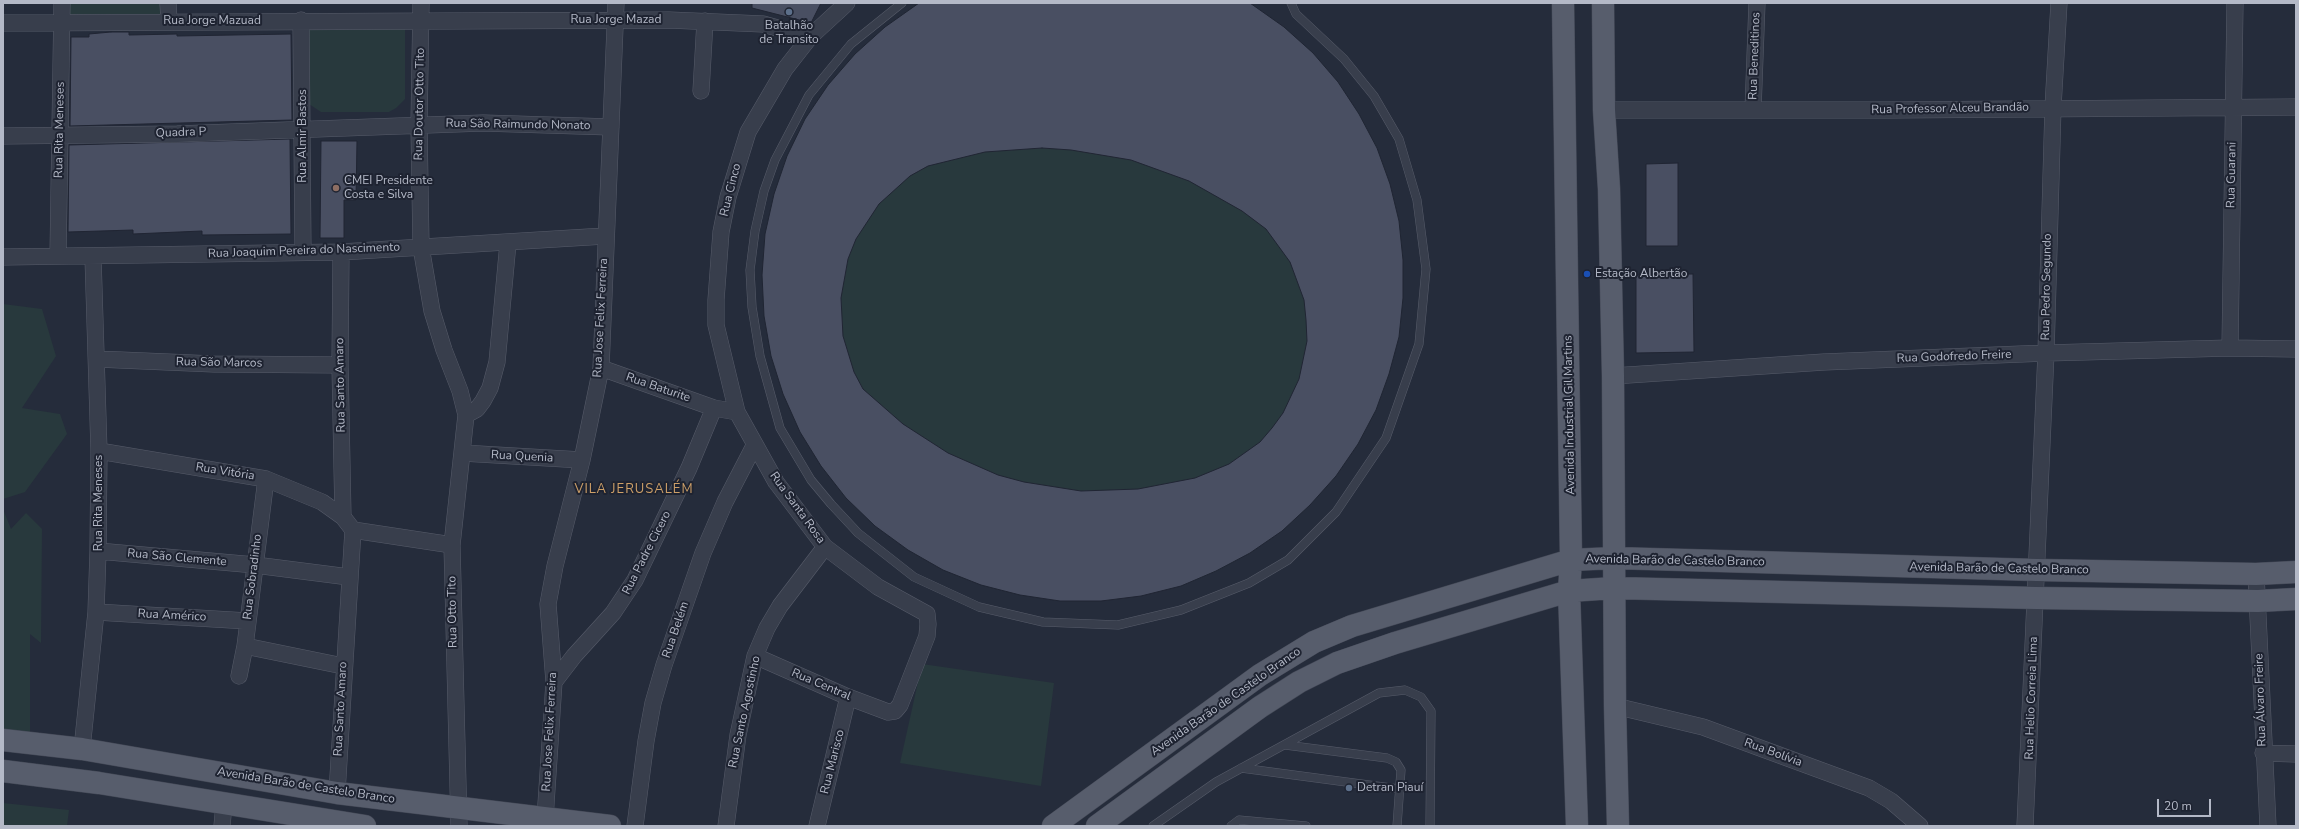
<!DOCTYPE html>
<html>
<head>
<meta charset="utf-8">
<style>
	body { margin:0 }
	#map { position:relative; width:2299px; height:829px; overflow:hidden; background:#252c3b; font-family:"Nunito Sans",sans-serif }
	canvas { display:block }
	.frame { position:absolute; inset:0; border:4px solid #b4b9c7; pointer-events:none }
	.scale { position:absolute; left:2157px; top:799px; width:54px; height:18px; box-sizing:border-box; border:2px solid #b4b9c7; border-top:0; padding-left:5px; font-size:12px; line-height:14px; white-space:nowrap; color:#b4b9c7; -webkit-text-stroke:3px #1e2331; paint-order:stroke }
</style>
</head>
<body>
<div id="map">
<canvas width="2299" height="829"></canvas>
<div class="frame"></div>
<div class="scale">20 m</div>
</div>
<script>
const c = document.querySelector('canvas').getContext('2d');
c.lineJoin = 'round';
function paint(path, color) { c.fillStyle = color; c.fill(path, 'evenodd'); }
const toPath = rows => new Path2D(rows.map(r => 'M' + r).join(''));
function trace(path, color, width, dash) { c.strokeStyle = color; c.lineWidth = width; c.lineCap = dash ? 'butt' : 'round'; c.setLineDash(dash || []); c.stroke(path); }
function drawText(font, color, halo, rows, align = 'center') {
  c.font = font + ' "Nunito Sans",sans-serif'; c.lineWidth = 4; c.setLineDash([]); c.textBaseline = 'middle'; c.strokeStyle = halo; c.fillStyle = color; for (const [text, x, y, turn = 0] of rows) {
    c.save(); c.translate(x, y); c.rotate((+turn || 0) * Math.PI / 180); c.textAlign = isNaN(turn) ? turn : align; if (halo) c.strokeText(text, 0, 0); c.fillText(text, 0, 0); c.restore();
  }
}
paint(toPath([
	[69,3,160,3,160,18,69,16],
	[919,3,1250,3,1284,27,1313,53,1338,82,1359,114,1377,148,1390,184,1399,221,1403,260,1403,298,1399,337,1389,374,1376,410,1358,444,1336,476,1310,505,1282,531,1250,553,1217,571,1181,586,1060,601,1020,595,981,585,943,570,908,550,875,526,846,498,821,466,800,432,783,394,771,356,764,316,762,275,765,234,774,194,787,156,805,119,828,85,855,54,885,27],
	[405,26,405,99,396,108,389,112,321,112,309,104,308,27],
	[3,304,42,309,56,356,22,408,60,414,67,434,25,492,3,499],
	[3,509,11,529,26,513,42,529,41,643,30,634,30,735,3,730],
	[922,664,1054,683,1041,786,900,763],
	[3,803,69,810,67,826,3,826]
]), '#28393d');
const building = toPath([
	[752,3,821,3,811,23,752,8,752,3],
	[919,3,1250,3,1284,27,1313,53,1338,82,1359,114,1377,148,1390,184,1399,221,1403,260,1403,298,1399,337,1389,374,1376,410,1358,444,1336,476,1310,505,1282,531,1250,553,1216,571,1181,586,1141,596,1101,601,1060,601,1020,595,981,585,943,570,908,550,875,526,846,498,821,466,800,432,783,394,771,356,764,316,762,275,765,234,774,194,787,156,805,119,828,85,855,54,885,27,919,3],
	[1042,148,1071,150,1131,160,1189,181,1242,211,1266,229,1290,262,1304,300,1306,320,1307,341,1299,379,1283,413,1272,428,1260,442,1229,464,1195,478,1138,489,1081,491,1024,482,998,475,948,453,903,424,863,389,854,372,843,336,841,298,848,259,856,239,879,204,910,176,928,166,985,152,1042,148],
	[111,32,129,32,129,35,177,34,177,36,291,34,292,120,70,126,71,37,89,37,89,34,111,32],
	[290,139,291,234,202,235,202,231,133,234,133,230,68,232,69,145,290,139],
	[321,141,357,141,356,200,344,200,344,238,320,238,321,141],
	[1678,163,1678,246,1646,246,1646,164,1678,163],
	[1693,274,1694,352,1636,353,1636,275,1693,274]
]);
paint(building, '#494f62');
trace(building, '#202533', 1);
const lane = toPath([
	[902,3,851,44,809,95,775,160,764,191,755,231,750,270,752,307,760,356,780,428,811,480,831,504,858,533,914,577,979,607,1043,622,1118,625,1181,610,1249,583,1288,560,1336,512,1386,438,1419,344,1426,269,1417,200,1399,139,1374,96,1344,59,1296,14,1291,3],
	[1285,745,1387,758,1396,762,1401,770,1397,826],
	[1241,768,1399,789],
	[1153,826,1216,782,1379,693,1405,690,1421,697,1431,711,1430,826],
	[1231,826,1239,820,1306,826]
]);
const street = toPath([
	[168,3,169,21],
	[421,3,419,125,421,247,432,311,444,350,460,391,466,415,452,545,459,826],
	[301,20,303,252],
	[3,23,669,20,763,24,810,37],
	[701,91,705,21],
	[1604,110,1890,110,2296,107],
	[1753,110,1757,3],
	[3,136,177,134,483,123,611,127],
	[341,252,340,365,343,517],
	[58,256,62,3],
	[3,257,341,252,605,236],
	[2230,348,2235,3],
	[97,359,214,364,340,365],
	[601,368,714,408],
	[1613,376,1824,362,2046,353,2230,348,2296,349],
	[466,415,477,409,483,401,490,388,497,362,508,243],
	[99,451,266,479,322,502,343,517,353,530,337,793],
	[462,453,582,460],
	[353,530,452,545],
	[98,551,255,565,349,577],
	[2256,574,2268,826],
	[96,612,248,621],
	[245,646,343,666],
	[755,656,848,697,888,712,895,711,900,705,927,636,928,624,927,614,878,587,825,547,776,482,737,412,716,325,716,300,721,232,728,197,748,132,785,69,810,37,847,3],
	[239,676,245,646,266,479],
	[554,682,574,656,613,613,635,580,689,468,714,408,737,412],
	[1615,706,1703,727,1869,788,1891,801,1920,826],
	[82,749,96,612,98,551,99,451,93,257],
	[2263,753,2296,754],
	[545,819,554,682,548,604,555,566,582,460,601,368,616,3],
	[222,826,224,804],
	[635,826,646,741,653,703,664,665,703,553,725,502,754,446],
	[726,826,738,735,755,656,767,628,780,606,825,547],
	[817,826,848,697],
	[2025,826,2046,353,2053,107,2059,3]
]);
const primary = toPath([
	[1563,3,1571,560,1569,591,1577,826],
	[1603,3,1604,110,1609,189,1613,376,1615,706,1618,826],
	[3,740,82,749,337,793,610,826],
	[3,771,99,783,365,826],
	[1053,826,1260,675,1314,642,1352,626,1571,560,1614,558,2037,570,2256,574,2296,572],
	[1097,826,1260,707,1299,682,1337,663,1395,643,1569,591,1614,588,2036,598,2258,601,2296,599]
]);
trace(lane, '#575c6a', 9);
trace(street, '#575c6a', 17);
trace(primary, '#424755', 23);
trace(lane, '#383e4c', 8);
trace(street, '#383e4c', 16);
trace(primary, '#575d6c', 22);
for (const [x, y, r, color] of [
	[789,12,4,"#5c6f8a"],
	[336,188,4,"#8d6e63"],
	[1587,274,4,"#1a4fb4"],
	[1349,788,4,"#5c6f8a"]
]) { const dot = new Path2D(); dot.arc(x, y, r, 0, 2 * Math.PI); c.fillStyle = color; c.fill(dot); trace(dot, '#1e2331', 1.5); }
drawText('12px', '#b4b9c7', '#1e2331', [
	["Rua Jorge Mazad",616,20],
	["Rua Jorge Mazuad",212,21],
	["Rua Beneditinos",1755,56,-88],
	["Rua Doutor Otto Tito",420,104,-89],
	["Rua Professor Alceu Brandão",1950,109,-1],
	["Rua São Raimundo Nonato",518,125,1],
	["Rua Rita Meneses",60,130,-89],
	["Quadra P",181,133,-2],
	["Rua Almir Bastos",303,136,-90],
	["Rua Guarani",2232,175,-89],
	["Rua Cinco",731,190,-76],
	["Rua Joaquim Pereira do Nascimento",304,251,-2],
	["Rua Pedro Segundo",2047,287,-89],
	["Rua Jose Felix Ferreira",601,318,-87],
	["Rua Godofredo Freire",1954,357,-2],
	["Rua São Marcos",219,363,1],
	["Rua Santo Amaro",341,385,-91],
	["Rua Baturite",658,388,19],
	["Avenida Industrial Gil Martins",1570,415,-91],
	["Rua Quenia",522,457,3],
	["Rua Vitória",225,472,9],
	["Rua Rita Meneses",99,503,-90],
	["Rua Santa Rosa",797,508,54],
	["Rua Padre Cicero",647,553,-63],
	["Rua São Clemente",177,558,5],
	["Avenida Barão de Castelo Branco",1675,561,1],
	["Avenida Barão de Castelo Branco",1999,569,1],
	["Rua Sobradinho",253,577,-83],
	["Rua Otto Tito",453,612,-91],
	["Rua Américo",172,616,3],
	["Rua Belém",676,630,-71],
	["Rua Central",821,685,23],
	["Rua Helio Correia Lima",2032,698,-88],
	["Rua Álvaro Freire",2261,700,-92],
	["Avenida Barão de Castelo Branco",1226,702,-35],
	["Rua Santo Amaro",341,709,-87],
	["Rua Santo Agostinho",745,712,-78],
	["Rua Jose Felix Ferreira",550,732,-87],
	["Rua Bolívia",1773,753,20],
	["Rua Marisco",833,762,-76],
	["Avenida Barão de Castelo Branco",306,786,9]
]);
drawText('12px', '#b4b9c7', '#1e2331', [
	["Batalhão",789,26,"center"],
	["de Transito",789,40,"center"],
	["CMEI Presidente",344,181],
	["Costa e Silva",344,195],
	["Estação Albertão",1595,274],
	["Detran Piauí",1357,788]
], 'left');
c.letterSpacing = '1px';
drawText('13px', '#cea068', '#1e2331', [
	["VILA JERUSALÉM",634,490]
]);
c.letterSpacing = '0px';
</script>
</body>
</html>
